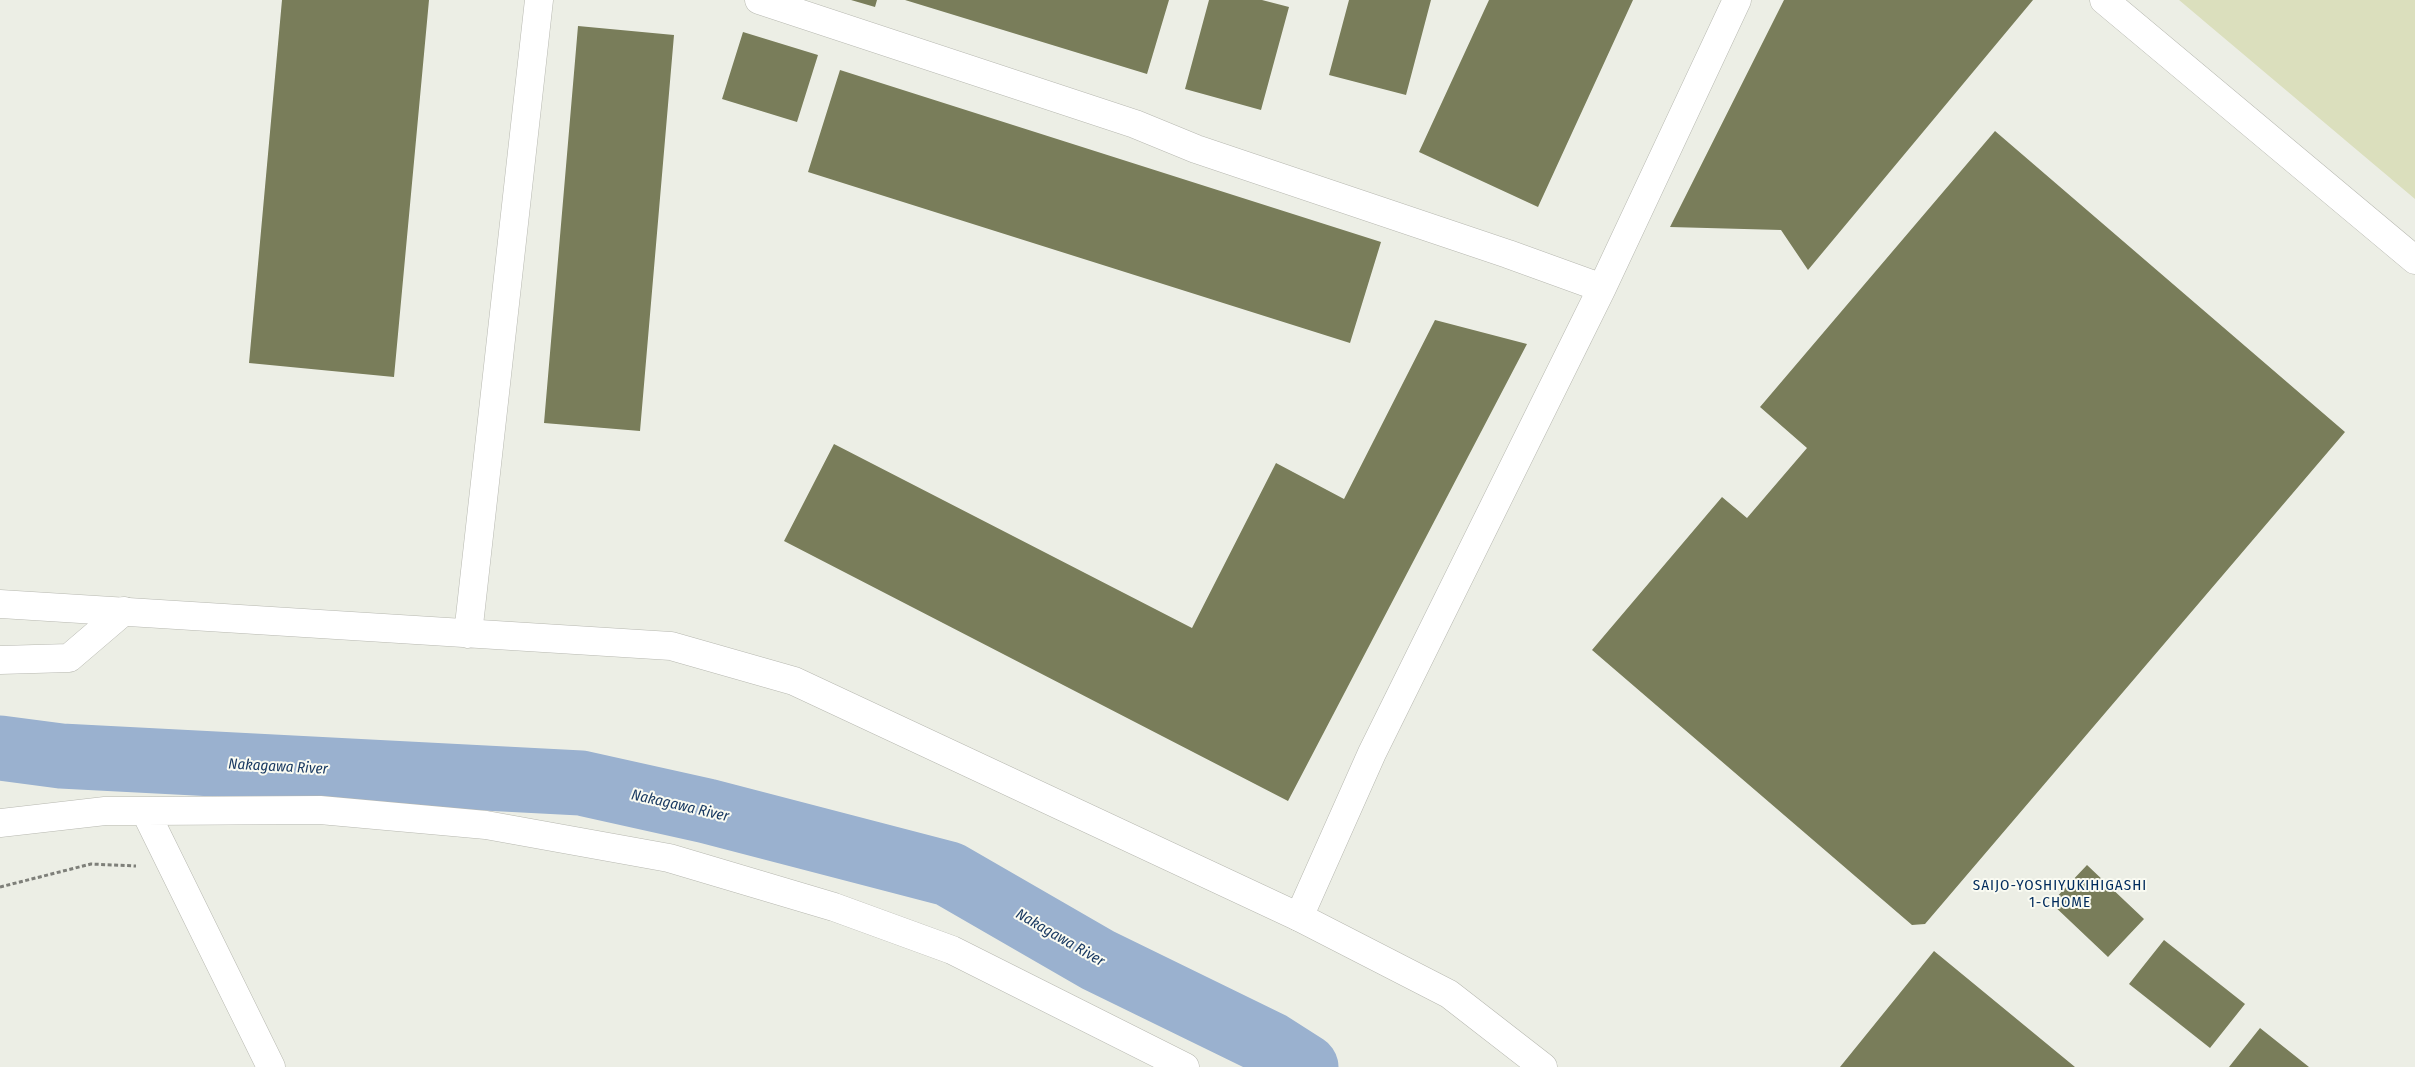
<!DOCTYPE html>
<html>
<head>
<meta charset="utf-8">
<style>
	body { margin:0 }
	canvas { display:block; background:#eceee5 }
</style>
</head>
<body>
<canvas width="2415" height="1067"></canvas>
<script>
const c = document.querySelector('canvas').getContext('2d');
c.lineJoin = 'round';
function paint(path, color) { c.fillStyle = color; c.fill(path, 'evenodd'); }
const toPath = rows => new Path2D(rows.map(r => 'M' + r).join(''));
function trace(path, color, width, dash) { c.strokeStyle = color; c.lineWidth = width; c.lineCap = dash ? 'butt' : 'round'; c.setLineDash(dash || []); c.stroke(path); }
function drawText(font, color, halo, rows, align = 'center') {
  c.font = font + ' "Fira Sans Condensed",sans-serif'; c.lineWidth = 4; c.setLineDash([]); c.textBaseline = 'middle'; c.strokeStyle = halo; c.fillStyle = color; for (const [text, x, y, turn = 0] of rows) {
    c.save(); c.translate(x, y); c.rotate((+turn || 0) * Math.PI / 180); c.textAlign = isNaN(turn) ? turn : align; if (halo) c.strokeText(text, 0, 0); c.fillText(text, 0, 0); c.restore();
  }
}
paint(toPath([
	[2179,0,2415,0,2415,199]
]), '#dbdfbd');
trace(toPath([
	[0,748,61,756,581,783,707,811,949,874,1098,960,1270,1044,1306,1067]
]), '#9ab1cf', 65);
paint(toPath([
	[282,0,429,0,394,377,249,363],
	[851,0,877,0,875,7],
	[905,0,1169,0,1147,74],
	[1209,0,1262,0,1289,7,1261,110,1185,89],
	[1349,0,1431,0,1406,95,1329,75],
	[1489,0,1633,0,1538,207,1419,152],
	[1784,0,2033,0,1808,270,1781,230,1670,227],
	[578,26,674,35,640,431,544,423],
	[743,32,818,55,797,122,722,99],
	[840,70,1381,242,1350,343,808,172],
	[1995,131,2345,432,1925,924,1912,925,1592,650,1722,497,1747,518,1807,448,1760,407],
	[1435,320,1527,344,1288,801,784,541,834,444,1192,628,1276,463,1344,499],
	[2087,865,2144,919,2108,957,2051,903],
	[2164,940,2245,1004,2210,1048,2129,984],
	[1934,951,2075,1067,1840,1067],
	[2260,1028,2309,1067,2229,1067]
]), '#797d5a');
const minor = toPath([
	[759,0,1135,124,1196,149,1508,254,1602,288],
	[2104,0,2415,260],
	[0,660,69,658,124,611],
	[145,811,320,810,486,825,669,858,834,907,952,950,1185,1067],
	[0,823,105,811,145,811,271,1067],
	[1299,917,1372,753,1602,288,1737,0]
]);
const tertiary = toPath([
	[0,604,671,646,794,681,1299,917,1449,994,1543,1067],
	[468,634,539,0]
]);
trace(minor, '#b7b8b0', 29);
trace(tertiary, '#b7b8b0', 29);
trace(toPath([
	[0,887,91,864,136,866]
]), '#7e7f79', 3, [4, 2.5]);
trace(minor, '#fff', 28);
trace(tertiary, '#fff', 28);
drawText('italic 15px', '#1a3a62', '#fafbf2', [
	["Nakagawa River",278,767,3],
	["Nakagawa River",680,806,13],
	["Nakagawa River",1060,938,30]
]);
c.letterSpacing = '1px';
drawText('15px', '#002b5c', '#fafbf2', [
	["SAIJO-YOSHIYUKIHIGASHI",2060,886],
	["1-CHOME",2060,903]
]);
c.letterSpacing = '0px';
</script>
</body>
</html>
